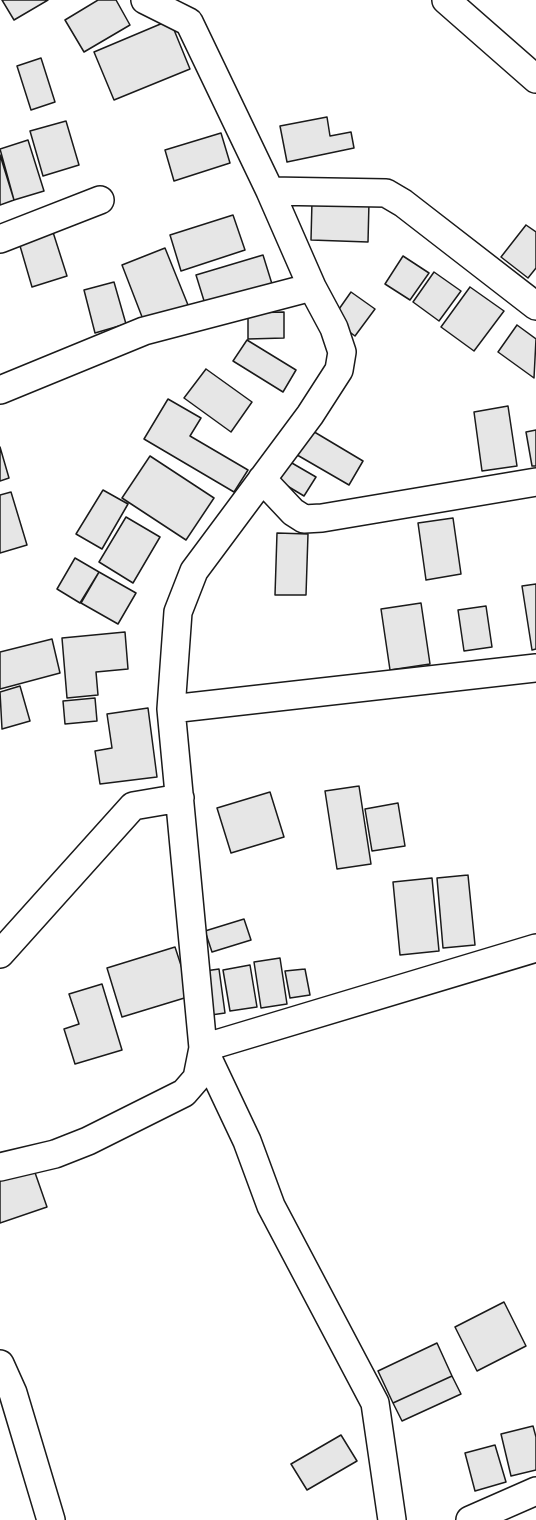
<!DOCTYPE html>
<html>
<head>
<meta charset="utf-8">
<style>
	body { margin:0 }
	canvas { display:block; background:#fff }
</style>
</head>
<body>
<canvas width="536" height="1520"></canvas>
<script>
const c = document.querySelector('canvas').getContext('2d');
c.lineJoin = 'round';
function paint(path, color) { c.fillStyle = color; c.fill(path, 'evenodd'); }
const toPath = rows => new Path2D(rows.map(r => 'M' + r).join(''));
function trace(path, color, width, dash) { c.strokeStyle = color; c.lineWidth = width; c.lineCap = dash ? 'butt' : 'round'; c.setLineDash(dash || []); c.stroke(path); }
const building = toPath([
	[2,0,48,0,14,20,2,0],
	[98,0,116,0,130,25,84,52,65,20,98,0],
	[170,20,190,69,114,100,94,52,170,20],
	[41,58,55,102,31,110,17,66,41,58],
	[327,117,330,136,351,132,354,148,287,162,280,126,327,117],
	[66,121,79,165,43,176,30,131,66,121],
	[221,133,230,163,174,181,165,150,221,133],
	[28,140,44,191,14,200,0,149,28,140],
	[0,155,14,200,0,205,0,155],
	[312,201,369,202,368,242,311,240,312,201],
	[233,215,245,250,181,271,170,235,233,215],
	[526,225,536,232,536,268,528,278,501,257,526,225],
	[52,229,67,276,32,287,18,239,52,229],
	[165,248,188,305,144,322,122,265,165,248],
	[263,255,272,284,205,304,196,275,263,255],
	[403,256,429,273,410,300,385,284,403,256],
	[434,272,461,291,439,321,413,302,434,272],
	[114,282,126,324,95,333,84,290,114,282],
	[470,287,504,311,474,351,441,327,470,287],
	[351,292,375,309,355,336,332,319,351,292],
	[284,312,284,338,248,339,248,313,284,312],
	[517,325,536,339,534,378,498,352,517,325],
	[247,340,296,370,283,392,233,361,247,340],
	[206,369,252,402,231,432,184,398,206,369],
	[168,399,201,418,190,436,248,470,234,492,144,439,168,399],
	[508,406,517,466,482,471,474,412,508,406],
	[306,427,363,461,349,485,292,452,306,427],
	[536,430,536,466,532,466,526,432,536,430],
	[0,447,9,478,0,481,0,447],
	[150,456,214,498,186,540,122,498,150,456],
	[285,459,316,477,304,496,274,478,285,459],
	[103,490,128,504,102,549,76,534,103,490],
	[11,492,27,545,0,553,0,495,11,492],
	[126,517,160,537,133,583,99,562,126,517],
	[453,518,461,574,426,580,418,523,453,518],
	[277,533,308,534,306,595,275,595,277,533],
	[75,558,99,572,80,603,57,589,75,558],
	[99,572,136,593,118,624,81,603,99,572],
	[536,584,536,649,532,650,522,586,536,584],
	[421,603,430,664,390,670,381,609,421,603],
	[486,606,492,647,464,651,458,610,486,606],
	[125,632,128,669,96,672,98,695,67,698,62,638,125,632],
	[52,639,60,673,0,689,0,652,52,639],
	[20,686,30,721,2,729,0,692,20,686],
	[95,698,97,721,65,724,63,701,95,698],
	[148,708,157,777,100,784,95,751,112,748,107,714,148,708],
	[359,786,371,864,337,869,325,791,359,786],
	[270,792,284,837,231,853,217,808,270,792],
	[398,803,405,846,372,851,365,809,398,803],
	[468,875,475,945,443,948,437,878,468,875],
	[432,878,439,951,400,955,393,882,432,878],
	[244,919,251,940,212,952,205,931,244,919],
	[175,947,191,996,122,1017,107,968,175,947],
	[280,958,287,1004,261,1008,254,962,280,958],
	[250,965,257,1007,230,1011,223,970,250,965],
	[219,969,225,1013,204,1016,198,972,219,969],
	[305,969,310,995,290,998,285,971,305,969],
	[102,984,122,1050,75,1064,64,1029,79,1024,69,994,102,984],
	[32,1164,47,1207,0,1223,0,1175,32,1164],
	[504,1302,526,1346,477,1371,455,1327,504,1302],
	[437,1343,452,1376,393,1403,378,1371,437,1343],
	[452,1376,461,1394,402,1421,393,1403,452,1376],
	[533,1426,536,1437,536,1470,511,1476,501,1434,533,1426],
	[341,1435,357,1461,307,1490,291,1464,341,1435],
	[495,1445,506,1482,475,1491,465,1453,495,1445]
]);
paint(building, '#e6e6e6');
trace(building, '#1a1a1a', 1.5);
const minor = toPath([
	[145,0,189,22,270,191,312,287,334,328,342,352,339,370,310,415,194,571,178,612,171,709,203,1048,247,1141,271,1206,375,1403,392,1520],
	[446,0,536,79],
	[270,191,386,193,403,203,536,306],
	[0,239,100,200],
	[0,390,144,331,312,287],
	[262,479,293,512,304,519,322,518,536,482],
	[171,709,536,668],
	[0,954,133,806,180,798],
	[0,1167,55,1154,88,1141,184,1093,197,1078,203,1048,536,948],
	[0,1364,13,1393,51,1520],
	[470,1520,536,1491]
]);
trace(minor, '#1a1a1a', 30);
trace(minor, '#fff', 27);
</script>
</body>
</html>
